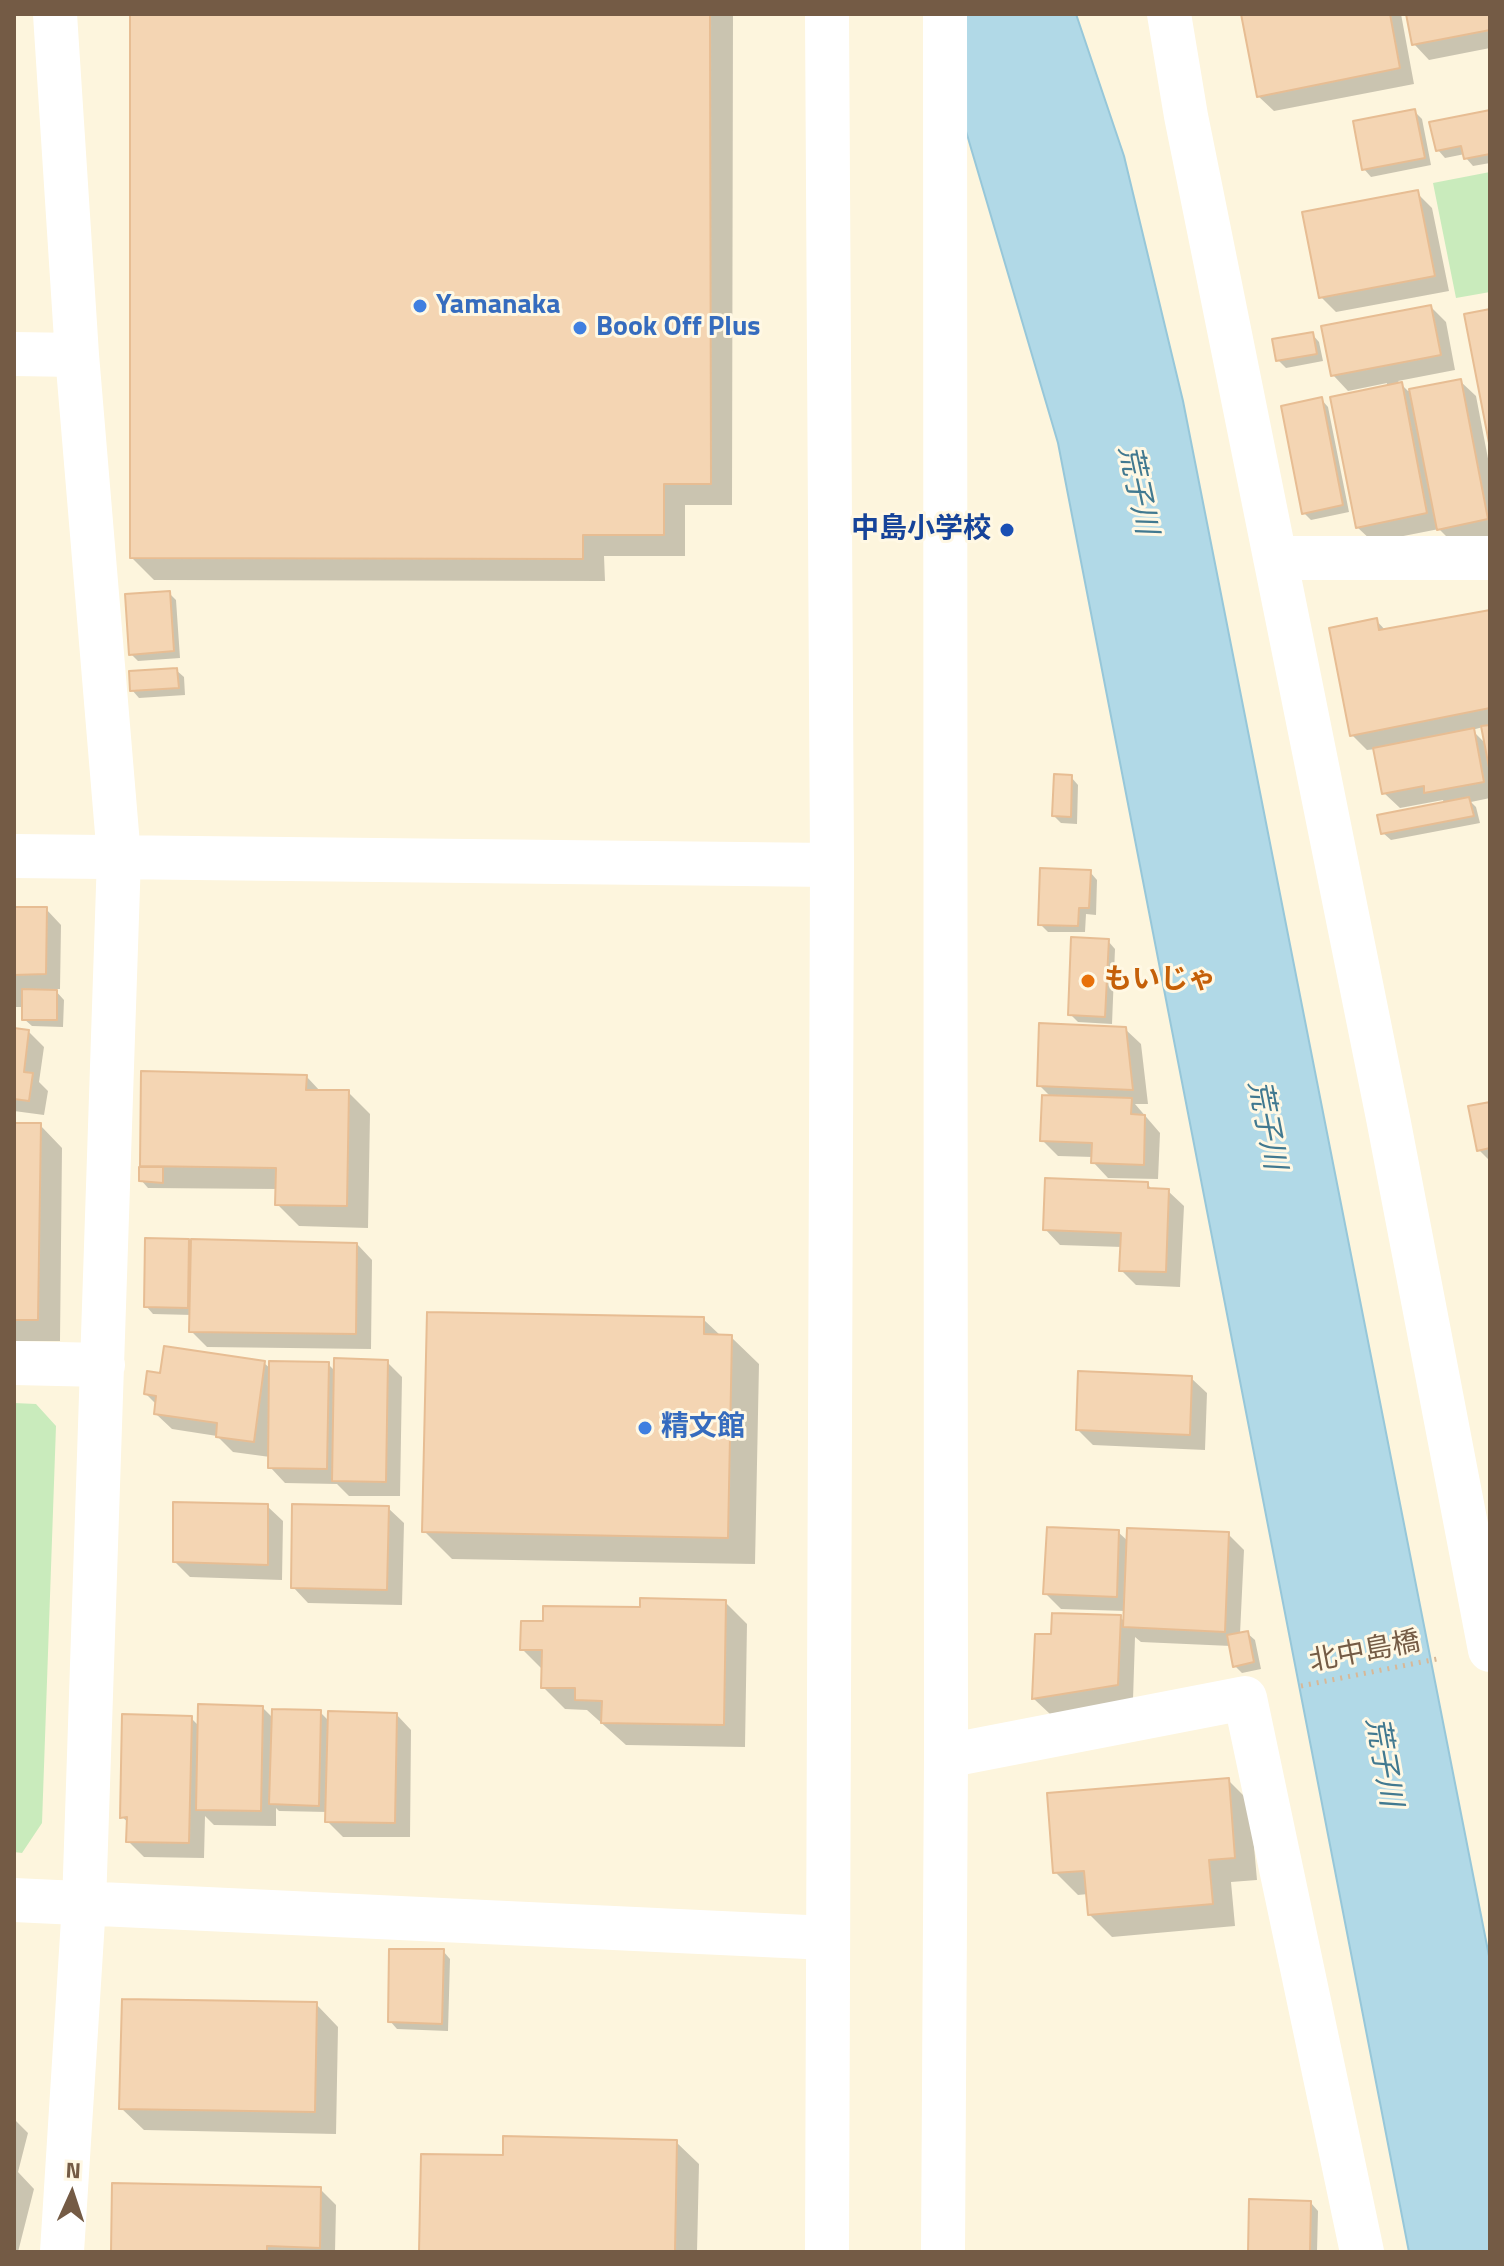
<!DOCTYPE html>
<html>
<head>
<meta charset="utf-8">
<style>
	body { margin:0 }
	#map { position:relative; width:1504px; height:2266px; overflow:hidden; background:#fdf5dd; font-family:"Titillium Web",sans-serif }
	canvas { display:block }
	.frame { position:absolute; inset:0; border:16px solid #745b45; pointer-events:none }
	.north { position:absolute; left:32px; top:2154px; width:80px; height:80px; -webkit-text-stroke:6px #fff8e4; paint-order:stroke; rotate:3deg; font-size:22px; font-weight:700; line-height:32px; text-align:center; color:#745b45 }
	.north::after { content:''; display:block; margin:auto; width:28px; height:36px; background:#745b45; clip-path:polygon(50% 0,100% 100%,50% 72%,0 100%) }
</style>
</head>
<body>
<div id="map">
<canvas width="1504" height="2266"></canvas>
<div class="frame"></div>
<div class="north">N</div>
</div>
<script>
const c = document.querySelector('canvas').getContext('2d');
c.lineJoin = 'round';
function paint(path, color) { c.fillStyle = color; c.fill(path, 'evenodd'); }
const toPath = rows => new Path2D(rows.map(r => 'M' + r).join(''));
function trace(path, color, width, dash) { c.strokeStyle = color; c.lineWidth = width; c.lineCap = dash ? 'butt' : 'round'; c.setLineDash(dash || []); c.stroke(path); }
function drawText(font, color, halo, rows, align = 'center') {
  c.font = font + ' "Titillium Web","Noto Sans JP",sans-serif'; c.lineWidth = 6; c.setLineDash([]); c.textBaseline = 'middle'; c.strokeStyle = halo; c.fillStyle = color; for (const [text, x, y, turn = 0] of rows) {
    c.save(); c.translate(x, y); c.rotate((+turn || 0) * Math.PI / 180); c.textAlign = isNaN(turn) ? turn : align; if (halo) c.strokeText(text, 0, 0); c.fillText(text, 0, 0); c.restore();
  }
}
paint(toPath([
	[1490,172,1490,292,1456,298,1433,183],
	[14,1403,36,1404,56,1426,42,1823,22,1853,14,1852]
]), '#c9ebbc');
const water = toPath([
	[926,14,1076,14,1124,156,1183,401,1490,1961,1490,2252,1409,2252,1058,443,945,60,926,14]
]);
paint(water, '#b1d9e7');
trace(water, '#97c7d9', 2);
paint(toPath([
	[132,14,733,14,732,505,685,505,685,556,604,556,605,581,154,580,132,558],
	[1243,14,1401,14,1414,84,1274,111,1258,96],
	[1408,14,1490,14,1490,48,1429,60,1414,44],
	[1414,111,1422,119,1431,165,1371,177,1364,169],
	[1490,112,1490,163,1473,166,1466,158,1465,154,1445,158,1438,150],
	[1417,193,1432,208,1449,291,1336,312,1321,297],
	[1431,307,1446,322,1455,370,1398,381,1408,391,1460,381,1476,396,1490,469,1490,537,1454,544,1439,529,1373,542,1357,527,1387,383,1348,391,1333,375],
	[1312,334,1319,342,1323,361,1286,368,1278,360],
	[1321,399,1328,407,1349,512,1311,520,1304,513],
	[169,593,176,600,180,658,138,661,131,654],
	[1490,612,1490,798,1471,802,1476,807,1480,823,1391,840,1383,833,1444,804,1443,800,1400,808,1384,793,1376,749,1367,750,1352,735,1376,620,1386,631],
	[1483,727,1486,744,1472,730],
	[176,670,184,677,185,695,139,698,132,690],
	[1071,777,1078,785,1077,824,1061,823,1054,816],
	[1090,872,1097,880,1096,915,1086,914,1085,932,1048,932,1040,924],
	[14,909,46,909,61,925,60,989,54,989,64,1000,63,1027,32,1026,24,1019,24,1007,14,1007],
	[1108,941,1115,949,1112,1024,1078,1022,1070,1014],
	[1125,1029,1141,1044,1148,1104,1135,1104,1160,1133,1158,1179,1108,1178,1093,1162,1093,1157,1058,1156,1042,1140,1051,1097,1039,1085],
	[14,1030,29,1032,44,1047,39,1082,48,1091,44,1115,14,1111],
	[306,1076,321,1092,348,1092,370,1114,368,1228,299,1226,277,1204,278,1189,148,1188,141,1180,145,1169,142,1165],
	[1490,1104,1490,1161,1479,1150],
	[14,1125,40,1125,62,1148,60,1341,14,1341],
	[1147,1184,1153,1190,1168,1191,1184,1206,1180,1287,1136,1285,1121,1270,1122,1247,1060,1245,1045,1229],
	[188,1241,193,1246,357,1244,372,1260,371,1349,207,1347,191,1331,192,1315,153,1314,146,1306],
	[703,1319,721,1336,731,1337,759,1364,755,1564,452,1559,424,1531],
	[387,1362,402,1377,400,1496,349,1496,337,1484,285,1483,270,1467,270,1457,233,1452,217,1436,172,1429,156,1414,157,1405,146,1394,161,1375,264,1363,271,1369,328,1364,335,1371],
	[1191,1378,1207,1393,1205,1450,1093,1445,1078,1430],
	[267,1506,283,1521,282,1580,190,1577,175,1562],
	[388,1508,404,1523,402,1605,308,1603,293,1587],
	[1118,1532,1129,1542,1228,1534,1244,1550,1240,1634,1247,1633,1255,1640,1261,1669,1242,1673,1235,1666,1231,1646,1141,1642,1135,1637,1133,1700,1050,1714,1034,1699,1053,1636,1120,1617,1125,1622,1126,1611,1061,1609,1045,1593],
	[725,1602,747,1624,745,1747,626,1745,587,1710,565,1709,543,1687,544,1671,522,1649,545,1623,642,1610],
	[262,1707,274,1719,320,1712,329,1721,396,1714,411,1730,410,1837,343,1837,327,1821,328,1812,279,1811,276,1808,276,1826,214,1825,205,1816,204,1858,144,1857,128,1841,129,1823,122,1817,191,1718,200,1727],
	[1228,1780,1250,1802,1257,1880,1231,1882,1235,1926,1112,1937,1089,1914,1088,1894,1078,1895,1055,1872],
	[443,1951,450,1959,448,2031,397,2029,390,2021],
	[316,2004,338,2027,336,2134,144,2130,121,2108],
	[14,2119,28,2133,18,2172,34,2189,18,2252,14,2252],
	[676,2142,699,2164,697,2252,421,2252,505,2157],
	[320,2189,336,2205,335,2252,113,2252],
	[1311,2203,1318,2211,1317,2252,1250,2252]
]), '#0003');
const building = toPath([
	[130,14,710,14,711,484,664,484,664,535,583,535,583,559,130,558,130,14],
	[1241,14,1390,14,1400,68,1257,97,1241,14],
	[1406,14,1490,14,1490,30,1412,45,1406,14],
	[1415,109,1425,158,1362,170,1353,121,1415,109],
	[1490,110,1490,154,1464,159,1461,146,1436,151,1429,122,1490,110],
	[1418,190,1435,276,1319,298,1302,212,1418,190],
	[1431,305,1441,355,1331,376,1321,326,1431,305],
	[1490,309,1490,448,1464,314,1490,309],
	[1313,332,1317,354,1276,361,1272,339,1313,332],
	[1461,379,1488,519,1437,530,1409,389,1461,379],
	[1402,382,1427,513,1356,528,1330,397,1402,382],
	[1322,397,1343,505,1302,514,1281,406,1322,397],
	[170,591,174,651,129,655,125,594,170,591],
	[1490,610,1490,708,1350,736,1329,628,1377,618,1379,630,1490,610],
	[177,668,179,688,130,691,129,671,177,668],
	[1490,725,1490,773,1481,726,1490,725],
	[1474,728,1484,782,1424,793,1424,786,1382,794,1373,748,1474,728],
	[1054,774,1072,775,1071,817,1052,816,1054,774],
	[1469,797,1474,816,1381,834,1377,815,1469,797],
	[1040,868,1091,870,1089,908,1079,908,1078,926,1038,925,1040,868],
	[14,907,47,907,46,974,14,975,14,907],
	[1071,937,1109,939,1105,1017,1068,1015,1071,937],
	[22,989,57,990,57,1020,22,1020,22,989],
	[1039,1023,1126,1027,1133,1090,1037,1086,1039,1023],
	[14,1028,29,1030,24,1072,33,1073,29,1101,14,1099,14,1028],
	[141,1071,307,1075,306,1090,349,1090,347,1206,275,1205,276,1168,140,1166,141,1071],
	[1042,1095,1132,1098,1131,1114,1145,1115,1144,1165,1091,1163,1092,1143,1040,1141,1042,1095],
	[1490,1102,1490,1148,1477,1151,1468,1106,1490,1102],
	[14,1123,41,1123,38,1320,14,1320,14,1123],
	[139,1167,163,1167,163,1183,139,1181,139,1167],
	[1045,1178,1148,1182,1148,1188,1169,1189,1166,1272,1119,1271,1121,1233,1043,1230,1045,1178],
	[145,1238,189,1239,188,1308,144,1307,145,1238],
	[191,1239,357,1243,356,1334,189,1332,191,1239],
	[427,1312,704,1317,704,1334,732,1335,728,1538,422,1532,427,1312],
	[164,1346,265,1361,254,1442,216,1437,217,1423,154,1414,156,1396,144,1394,147,1371,160,1373,164,1346],
	[334,1358,388,1360,386,1482,332,1481,334,1358],
	[269,1361,329,1362,327,1469,268,1468,269,1361],
	[1078,1371,1192,1376,1190,1435,1076,1430,1078,1371],
	[173,1502,268,1504,268,1565,173,1562,173,1502],
	[292,1504,389,1506,387,1590,291,1588,292,1504],
	[1047,1527,1119,1530,1117,1597,1043,1594,1047,1527],
	[1127,1528,1229,1532,1225,1632,1123,1627,1127,1528],
	[640,1598,726,1600,724,1725,601,1723,602,1701,575,1700,575,1688,541,1688,542,1650,520,1650,521,1621,543,1621,543,1606,640,1607,640,1598],
	[1052,1613,1121,1615,1118,1685,1032,1699,1035,1634,1051,1634,1052,1613],
	[1248,1631,1254,1662,1233,1667,1227,1635,1248,1631],
	[198,1704,263,1706,261,1811,196,1810,198,1704],
	[272,1709,321,1710,319,1806,269,1804,272,1709],
	[328,1711,397,1713,395,1823,325,1822,328,1711],
	[122,1714,192,1716,189,1843,126,1842,127,1817,120,1818,122,1714],
	[1229,1778,1235,1858,1209,1860,1213,1904,1088,1915,1084,1871,1053,1873,1047,1793,1229,1778],
	[389,1949,444,1949,442,2024,388,2022,389,1949],
	[122,1999,317,2002,315,2112,119,2109,122,1999],
	[503,2136,677,2140,675,2252,419,2252,421,2154,503,2155,503,2136],
	[112,2183,321,2187,320,2248,267,2246,267,2252,111,2252,112,2183],
	[1249,2199,1311,2201,1310,2252,1248,2252,1249,2199]
]);
paint(building, '#f4d5b3');
trace(building, '#e7bd93', 2);
trace(toPath([
	[1301,1686,1437,1659]
]), '#d8b897', 5, [2, 6]);
trace(toPath([
	[55,14,77,355,119,857,84,1904,62,2252],
	[1169,14,1186,116,1388,1118,1490,1650],
	[14,354,77,355],
	[1275,558,1490,558],
	[14,856,832,865],
	[14,1363,103,1365],
	[946,1756,1245,1698,1362,2252],
	[14,1900,828,1938]
]), '#fff', 44);
trace(toPath([
	[827,14,832,865,827,2252],
	[943,2252,946,1756,945,14]
]), '#fff', 44);
for (const [x, y, r, color] of [
	[420,306,8,"#3f7fe0"],
	[580,328,8,"#3f7fe0"],
	[1007,530,8,"#1a4fb4"],
	[1088,981,8,"#e8710a"],
	[645,1428,8,"#3f7fe0"]
]) { const dot = new Path2D(); dot.arc(x, y, r, 0, 2 * Math.PI); c.fillStyle = color; c.fill(dot); trace(dot, '#fff8e4', 3); }
drawText('bold 28px', '#366cbe', '#fff8e4', [
	["Yamanaka",436,306],
	["Book Off Plus",596,328],
	["精文館",661,1428]
], 'left');
drawText('bold 28px', '#164399', '#fff8e4', [
	["中島小学校",991,530]
], 'right');
drawText('bold 28px', '#c56008', '#fff8e4', [
	["もいじゃ",1104,981]
], 'left');
drawText('28px', '#745b45', '#fff8e4', [
	["北中島橋",1365,1653,-11]
]);
drawText('italic 30px', '#417990', '#fff8e4', [
	["荒子川",1136,490,78],
	["荒子川",1265,1125,79],
	["荒子川",1382,1762,80]
]);
</script>
</body>
</html>
